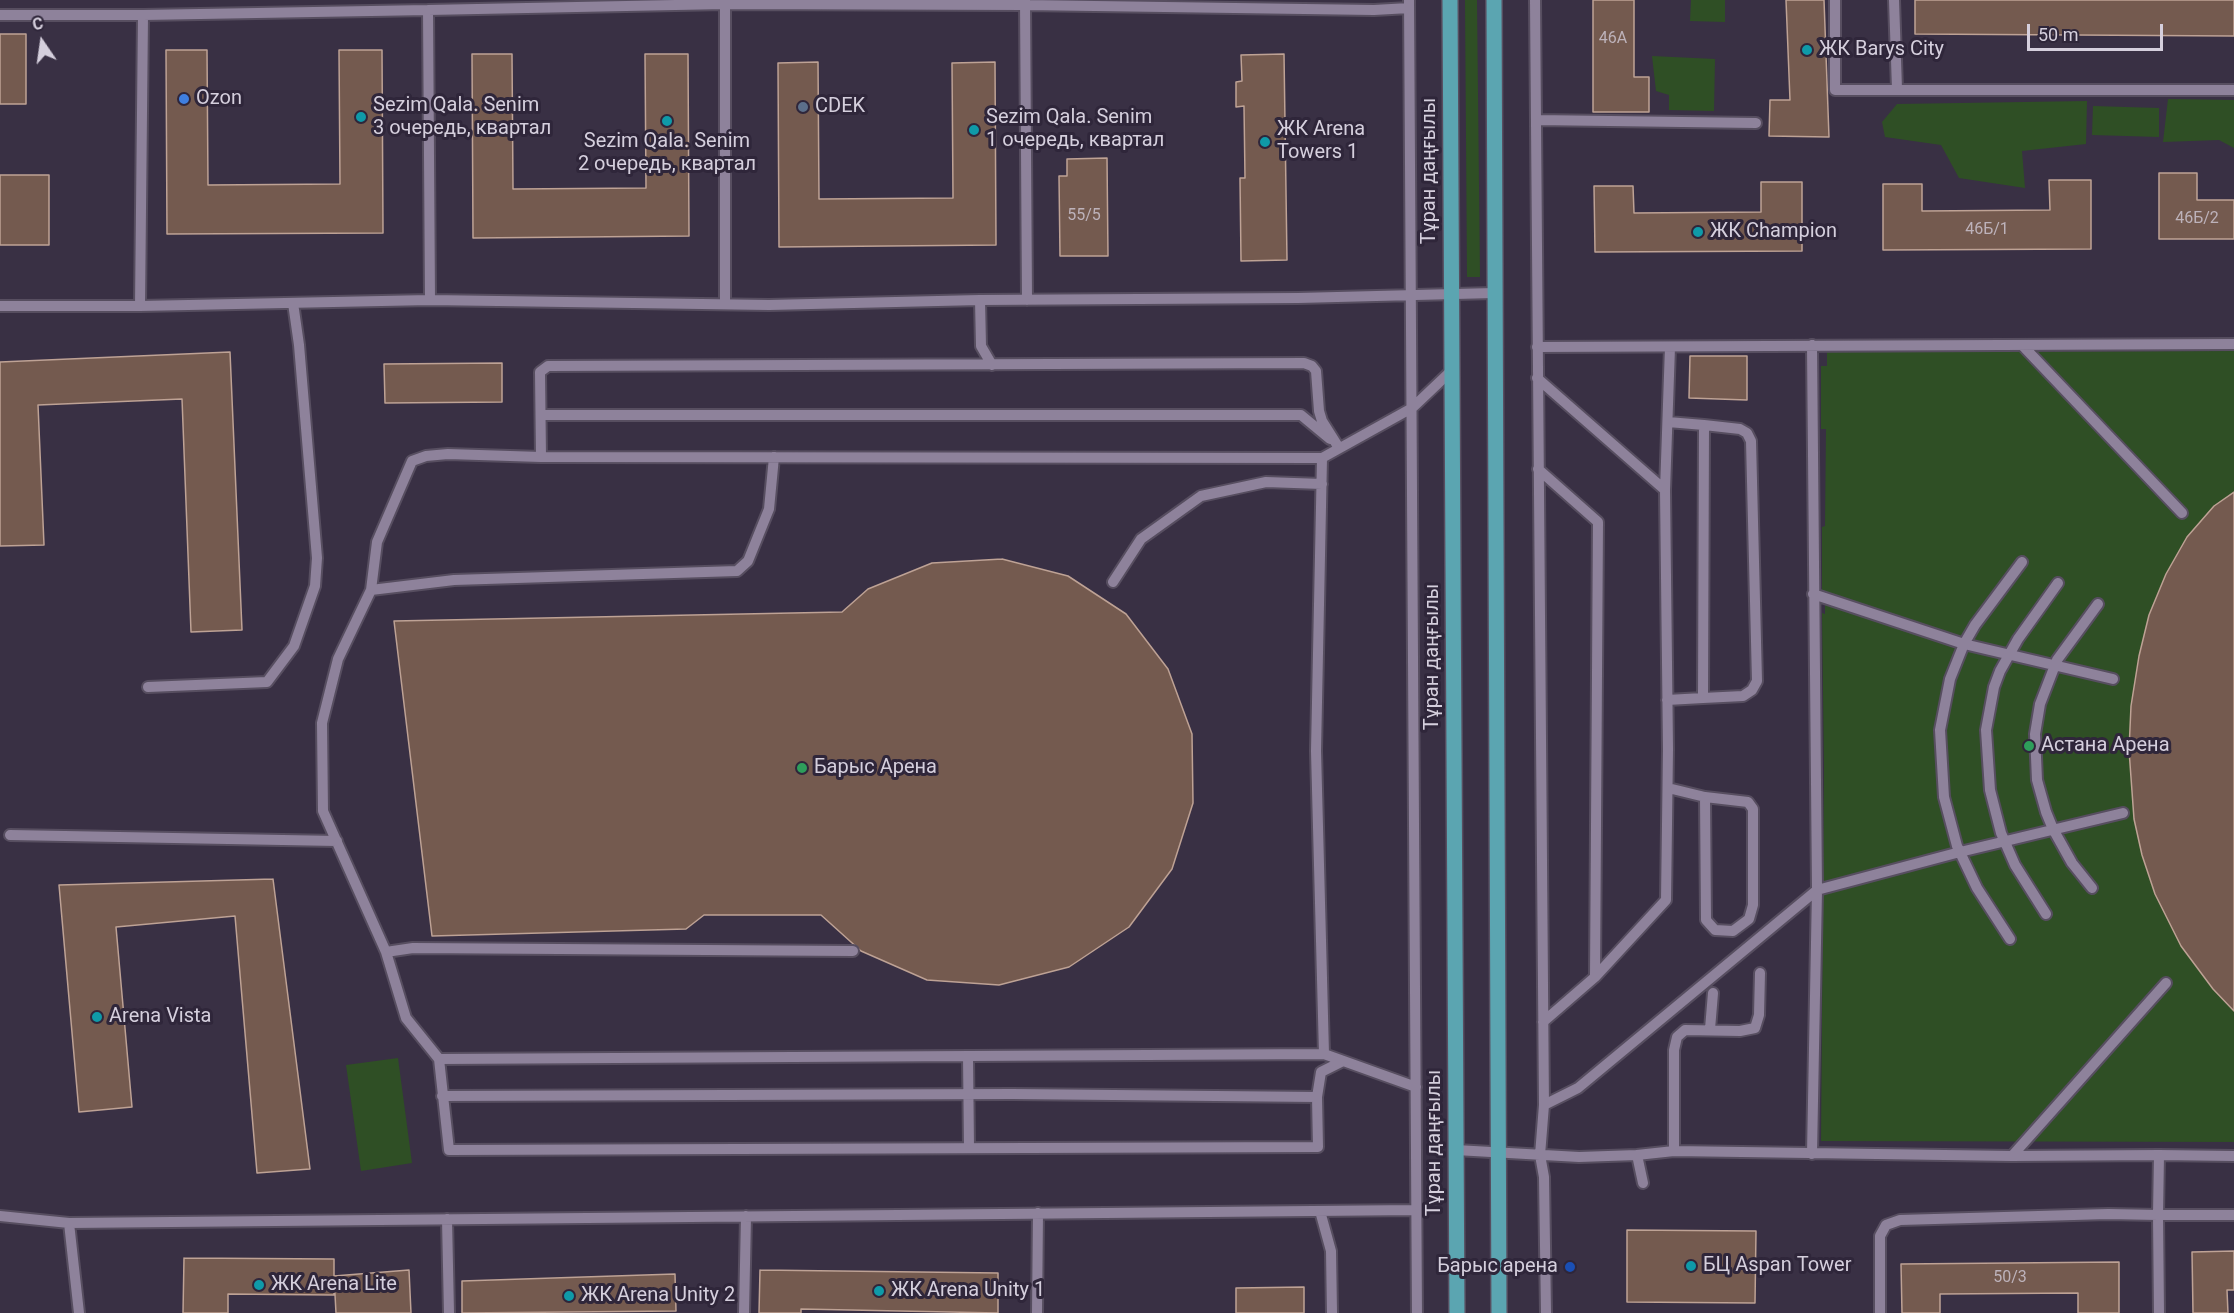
<!DOCTYPE html>
<html>
<head>
<meta charset="utf-8">
<style>
	body { margin:0 }
	#map { position:relative; width:2234px; height:1313px; overflow:hidden; background:#393044; font-family:Roboto,sans-serif }
	canvas { display:block }
	.north { position:absolute; left:12px; top:12px; width:60px; height:60px; -webkit-text-stroke:4px #2f263a; paint-order:stroke; rotate:347deg; font-size:16px; font-weight:700; line-height:24px; text-align:center; color:#d5cfdd }
	.north::after { content:''; display:block; margin:auto; width:21px; height:27px; background:#d5cfdd; clip-path:polygon(50% 0,100% 100%,50% 72%,0 100%) }
	.scale { position:absolute; left:2027px; top:24px; width:136px; height:27px; box-sizing:border-box; border:3px solid #d5cfdd; border-top:0; padding-left:8px; font-size:18px; line-height:21px; white-space:nowrap; color:#d5cfdd; -webkit-text-stroke:4px #2f263a; paint-order:stroke }
</style>
</head>
<body>
<div id="map">
<canvas width="2234" height="1313"></canvas>
<div class="north">С</div>
<div class="scale">50 m</div>
</div>
<script>
const c = document.querySelector('canvas').getContext('2d');
c.lineJoin = 'round';
function paint(path, color) { c.fillStyle = color; c.fill(path, 'evenodd'); }
const toPath = rows => new Path2D(rows.map(r => 'M' + r).join(''));
function trace(path, color, width, dash) { c.strokeStyle = color; c.lineWidth = width; c.lineCap = dash ? 'butt' : 'round'; c.setLineDash(dash || []); c.stroke(path); }
function drawText(font, color, halo, rows, align = 'center') {
  c.font = font + ' Roboto,sans-serif'; c.lineWidth = 6; c.setLineDash([]); c.textBaseline = 'middle'; c.strokeStyle = halo; c.fillStyle = color; for (const [text, x, y, turn = 0] of rows) {
    c.save(); c.translate(x, y); c.rotate((+turn || 0) * Math.PI / 180); c.textAlign = isNaN(turn) ? turn : align; if (halo) c.strokeText(text, 0, 0); c.fillText(text, 0, 0); c.restore();
  }
}
paint(toPath([
	[1465,0,1477,0,1480,277,1467,277],
	[1691,0,1725,0,1725,22,1690,21],
	[1652,56,1715,59,1714,111,1669,110,1669,95,1656,91],
	[2168,99,2234,100,2234,148,2219,140,2163,142],
	[2087,101,2086,144,2022,151,2025,188,1959,178,1941,145,1885,137,1882,122,1897,104],
	[2093,106,2159,108,2159,137,2092,135],
	[2234,351,2234,1142,1821,1141,1824,768,1822,613,1825,614,1825,596,1822,595,1822,527,1825,526,1826,429,1821,429,1821,366,1827,366,1827,352],
	[398,1058,412,1163,361,1171,346,1065]
]), '#2f4f25');
const building = toPath([
	[1593,0,1634,0,1634,77,1649,77,1649,112,1593,112,1593,0],
	[1786,0,1824,0,1829,137,1769,136,1770,100,1790,100,1786,0],
	[1915,0,2234,0,2234,36,1915,34,1915,0],
	[0,34,26,34,26,104,0,104,0,34],
	[166,50,207,50,208,185,340,184,339,50,382,50,383,233,167,234,166,50],
	[472,54,512,54,513,189,646,188,645,54,688,54,689,236,473,238,472,54],
	[1284,54,1287,260,1241,261,1240,178,1245,178,1244,106,1236,107,1236,82,1242,81,1241,55,1284,54],
	[818,62,819,199,953,198,952,63,995,62,996,245,779,247,778,63,818,62],
	[1107,158,1108,256,1060,256,1059,176,1067,176,1067,159,1107,158],
	[2159,173,2197,173,2197,200,2234,200,2234,239,2159,239,2159,173],
	[0,175,49,175,49,245,0,245,0,175],
	[2049,180,2091,180,2091,249,1883,250,1883,184,1922,184,1922,211,2050,210,2049,180],
	[1761,182,1802,182,1802,251,1595,252,1594,186,1633,186,1634,213,1761,212,1761,182],
	[230,352,242,630,191,632,182,399,38,405,44,545,0,546,0,362,230,352],
	[1690,356,1747,356,1747,400,1689,398,1690,356],
	[502,363,502,402,385,403,384,364,502,363],
	[2234,492,2234,1011,2213,989,2181,946,2155,894,2142,855,2134,819,2129,750,2131,706,2139,656,2149,615,2166,574,2187,537,2214,506,2234,492],
	[1002,559,1068,576,1126,614,1168,669,1192,734,1193,803,1172,869,1129,927,1069,967,999,985,927,980,861,951,821,915,704,915,686,929,432,936,394,621,842,612,868,589,932,563,1002,559],
	[273,879,310,1169,257,1173,235,916,116,927,132,1107,79,1112,59,885,273,879],
	[1627,1230,1756,1231,1755,1303,1627,1302,1627,1230],
	[2234,1251,2234,1290,2227,1290,2228,1313,2193,1313,2192,1252,2234,1251],
	[184,1258,334,1259,334,1295,228,1294,228,1313,183,1313,184,1258],
	[2119,1262,2119,1313,2078,1313,2078,1293,1940,1294,1940,1313,1902,1313,1901,1264,2119,1262],
	[409,1270,411,1313,336,1313,334,1276,409,1270],
	[760,1270,998,1273,998,1313,801,1309,801,1313,759,1313,760,1270],
	[675,1274,676,1311,462,1313,462,1281,675,1274],
	[1304,1287,1304,1313,1236,1313,1236,1288,1304,1287]
]);
paint(building, '#745a4f');
trace(building, '#bea295', 1.5);
const minor = toPath([
	[1409,0,1417,1313],
	[1535,0,1544,1105,1540,1155,1544,1177,1546,1313],
	[1835,0,1835,90,2234,90],
	[1894,0,1897,89],
	[1025,1,1027,300],
	[0,15,143,15],
	[1536,120,1756,123],
	[430,300,428,10,725,4,1025,5,1374,10,1409,8],
	[980,300,981,346,992,365],
	[725,303,725,0],
	[0,306,140,306,430,300,769,305,980,300,1298,298,1494,293],
	[140,306,143,15,428,10],
	[2023,346,2182,513],
	[1537,347,2234,344],
	[1537,378,1665,490],
	[541,415,1301,415,1330,439],
	[1668,422,1704,425,1740,429,1747,433,1751,441,1757,681,1752,690,1743,696,1703,698,1704,425],
	[541,457,540,372,548,366,1304,363,1312,366,1316,371,1319,411,1322,421,1339,448],
	[1538,469,1598,522,1595,977,1543,1022],
	[1113,582,1141,539,1201,496,1266,482,1322,484],
	[371,590,454,580,737,571,748,561,769,509,774,457],
	[1813,594,1964,644,2113,679],
	[148,687,267,682,294,646,315,586,317,558,299,345,293,303],
	[1667,700,1703,698],
	[1668,788,1705,797,1748,802,1753,809,1753,905,1749,919,1733,931,1715,930,1706,920,1705,797],
	[10,835,337,841],
	[2092,888,2072,863,2053,829,2046,812,2037,780,2035,734,2040,704,2057,660,2098,604],
	[2046,914,2015,865,2001,833,1990,790,1986,730,1994,687,2000,671,2018,639,2058,583],
	[2010,939,1977,888,1957,846,1944,797,1940,730,1950,679,1964,644,1975,625,2022,562],
	[853,951,413,948,386,952,406,1018,439,1059,1324,1054],
	[386,952,323,811,322,723,338,659,371,590,377,542,412,461,426,456,448,454,541,457,1322,458],
	[1595,977,1666,900,1668,749,1665,490,1670,347],
	[1710,1029,1713,993],
	[968,1056,969,1148],
	[439,1059,449,1150,1318,1147,1317,1097,1321,1072,1343,1061],
	[1416,1087,1324,1054,1316,751,1322,458,1412,408,1452,370],
	[442,1096,1012,1094,1317,1097],
	[1544,1105,1578,1088,1817,890,1960,852,2123,813],
	[1456,1150,1579,1157,1637,1155,1674,1151,2012,1156,2159,1155,2234,1156],
	[1674,1151,1674,1050,1677,1037,1685,1030,1740,1031,1755,1028,1759,1015,1760,973],
	[1812,1154,1817,890,1812,345],
	[1637,1155,1643,1183],
	[2159,1155,2158,1215,2234,1215],
	[2012,1156,2166,983],
	[1320,1211,1331,1251,1332,1313],
	[0,1216,69,1223,1416,1210],
	[447,1219,449,1313],
	[69,1223,79,1313],
	[744,1313,746,1216],
	[1037,1313,1038,1213],
	[1880,1313,1880,1236,1886,1225,1900,1220,2108,1214,2158,1215,2159,1313]
]);
const major = toPath([
	[1450,0,1457,1313],
	[1494,0,1499,1313]
]);
trace(minor, '#574e60', 14);
trace(major, '#574e60', 18);
trace(minor, '#8e829b', 10);
trace(major, '#5ba5b1', 15);
for (const [x, y, r, color] of [
	[1807,50,6,"#0f9aa8"],
	[184,99,6,"#3f7fe0"],
	[803,107,6,"#5c6f8a"],
	[361,117,6,"#0f9aa8"],
	[667,121,6,"#0f9aa8"],
	[974,130,6,"#0f9aa8"],
	[1265,142,6,"#0f9aa8"],
	[1698,232,6,"#0f9aa8"],
	[2029,746,6,"#2e9e5b"],
	[802,768,6,"#2e9e5b"],
	[97,1017,6,"#0f9aa8"],
	[1691,1266,6,"#0f9aa8"],
	[1570,1267,6,"#1a4fb4"],
	[259,1285,6,"#0f9aa8"],
	[879,1291,6,"#0f9aa8"],
	[569,1296,6,"#0f9aa8"]
]) { const dot = new Path2D(); dot.arc(x, y, r, 0, 2 * Math.PI); c.fillStyle = color; c.fill(dot); trace(dot, '#2f263a', 2); }
drawText('16px', '#bdb2ba', null, [
	["46А",1613,39],
	["55/5",1084,216],
	["46Б/2",2197,219],
	["46Б/1",1987,230],
	["50/3",2010,1278]
]);
drawText('20px', '#d5cfdd', '#2f263a', [
	["ЖК Barys City",1819,50],
	["Ozon",196,99],
	["Sezim Qala. Senim",373,106],
	["3 очередь, квартал",373,129],
	["CDEK",815,107],
	["Sezim Qala. Senim",986,118],
	["1 очередь, квартал",986,141],
	["ЖК Arena",1277,130],
	["Towers 1",1277,153],
	["Sezim Qala. Senim",667,142,"center"],
	["2 очередь, квартал",667,165,"center"],
	["ЖК Champion",1710,232],
	["Астана Арена",2041,746],
	["Барыс Арена",814,768],
	["Arena Vista",109,1017],
	["БЦ Aspan Tower",1703,1266],
	["Барыс арена",1558,1267,"right"],
	["ЖК Arena Lite",271,1285],
	["ЖК Arena Unity 1",891,1291],
	["ЖК Arena Unity 2",581,1296]
], 'left');
drawText('20px', '#d5cfdd', '#2f263a', [
	["Тұран даңғылы",1430,171,-90],
	["Тұран даңғылы",1433,657,-90],
	["Тұран даңғылы",1435,1143,-90]
]);
</script>
</body>
</html>
